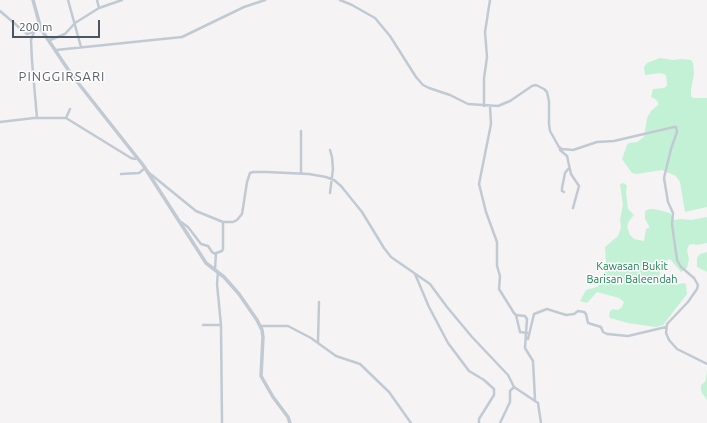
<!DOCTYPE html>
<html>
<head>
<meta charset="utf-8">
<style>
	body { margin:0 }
	#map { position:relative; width:707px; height:423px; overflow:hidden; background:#f5f3f3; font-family:Ubuntu,sans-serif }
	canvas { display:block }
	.scale { position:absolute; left:12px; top:20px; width:88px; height:18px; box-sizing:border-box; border:2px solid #4a5661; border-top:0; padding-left:5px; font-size:12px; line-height:14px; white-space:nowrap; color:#4a5661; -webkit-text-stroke:3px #fff; paint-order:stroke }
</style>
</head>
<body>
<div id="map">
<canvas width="707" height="423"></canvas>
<div class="scale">200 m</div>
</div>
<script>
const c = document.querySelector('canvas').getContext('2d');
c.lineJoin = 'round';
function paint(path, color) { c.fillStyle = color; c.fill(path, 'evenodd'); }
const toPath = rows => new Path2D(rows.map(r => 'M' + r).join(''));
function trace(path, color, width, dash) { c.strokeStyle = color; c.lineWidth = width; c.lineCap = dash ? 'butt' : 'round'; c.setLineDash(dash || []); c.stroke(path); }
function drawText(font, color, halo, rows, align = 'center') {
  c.font = font + ' Ubuntu,sans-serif'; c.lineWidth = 3; c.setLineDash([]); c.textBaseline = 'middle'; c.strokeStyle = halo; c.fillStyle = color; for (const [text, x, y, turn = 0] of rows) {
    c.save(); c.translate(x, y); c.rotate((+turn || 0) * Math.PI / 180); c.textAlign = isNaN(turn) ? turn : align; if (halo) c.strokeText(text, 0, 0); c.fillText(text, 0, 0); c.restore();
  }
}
paint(toPath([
	[660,58,673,60,681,59,691,60,693,63,694,74,691,90,691,96,693,98,707,98,707,207,685,212,680,182,676,176,662,170,637,174,632,173,622,159,627,145,629,143,637,142,644,137,647,118,651,111,658,105,658,102,655,99,651,97,653,89,664,88,666,87,667,85,666,75,661,73,645,75,644,67,647,63],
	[624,183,627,186,626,192,628,209,634,215,629,221,627,227,630,235,634,239,644,241,646,229,649,228,649,226,645,219,645,211,649,209,654,209,670,213,674,220,681,219,691,220,707,217,707,243,696,245,694,244,689,245,687,250,689,259,687,268,681,272,670,259,664,262,662,265,659,276,673,285,684,283,686,284,687,294,663,325,656,327,628,323,610,318,609,316,610,311,613,309,618,310,622,307,624,302,619,298,597,292,587,303,580,301,586,290,597,287,602,282,606,262,605,247,618,236,621,228,620,219,623,205,620,184],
	[707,252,707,272,697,267,697,258,700,254],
	[707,370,707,400,702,393,701,389,701,385,705,382,706,379]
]), '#c3f1d5');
trace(toPath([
	[68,0,81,47],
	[97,0,99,8],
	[340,0,352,5,375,18,390,36,416,77,423,85,429,88,450,95,468,104,498,106,510,101,532,86,536,85,544,89,547,92,549,101,549,124,550,131,559,147,562,149,573,150,597,142,614,141,674,127,676,127,677,132,671,149,664,178,668,202,673,213,672,224,677,260,681,267,694,278,698,285,697,289,688,302,667,324,666,333,669,340,677,349,707,364],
	[0,11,27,34,41,29],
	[34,32,31,40,32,61,37,118],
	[50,40,65,34,75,23,99,8,122,0],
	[56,50,182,37,244,7,265,0],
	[484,106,484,78,487,57,485,32,490,0],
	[490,106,491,124,479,184,486,212,497,242,497,266,500,276,499,289,514,313,516,315,525,316,527,319,525,348,533,361,535,399],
	[66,118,70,109],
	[0,122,34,118,66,118,131,158,135,159,137,158],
	[301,131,301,173],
	[560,148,560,150,567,156,571,174,579,186,573,208],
	[148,172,196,211,223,222,233,222,237,220,242,214,247,182,250,173,253,172,267,172,309,174,326,177,334,180,341,186,362,212,384,248,391,257,430,284,447,307,472,337,508,375,514,387,538,403,541,423],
	[121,174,139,173,145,168],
	[564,192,562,191,562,188,565,173,569,168],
	[330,193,333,169,332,157,330,150],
	[181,222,188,227,201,244,208,246,212,252,215,254],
	[215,270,216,253,222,251,223,249,223,222],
	[218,272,217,284,221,325,222,423],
	[415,274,429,307,448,343,469,371,484,380,494,389,494,395,479,419,479,423],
	[516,315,520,332,527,333],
	[203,325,221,325],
	[260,326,288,326,311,338,336,356,360,364,389,392,411,423],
	[528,339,534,314,547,309,566,315,574,314,578,311,584,312,586,314,588,323,601,327,603,332,607,334,628,336,666,327],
	[318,342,319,302],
	[500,423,510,402,510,391,514,387]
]), '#c1cad2', 2.5);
trace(toPath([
	[33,0,41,29,71,74,143,165,206,263,224,277,239,294,257,320,262,330,263,337,261,376,273,397,288,417,290,423]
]), '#c1cad2', 3.5);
drawText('11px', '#17864f', '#fff', [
	["Kawasan Bukit",632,266],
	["Barisan Baleendah",632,279]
]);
c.letterSpacing = '1px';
drawText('13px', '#5f6368', '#fff', [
	["PINGGIRSARI",62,77]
]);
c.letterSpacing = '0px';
</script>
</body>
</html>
